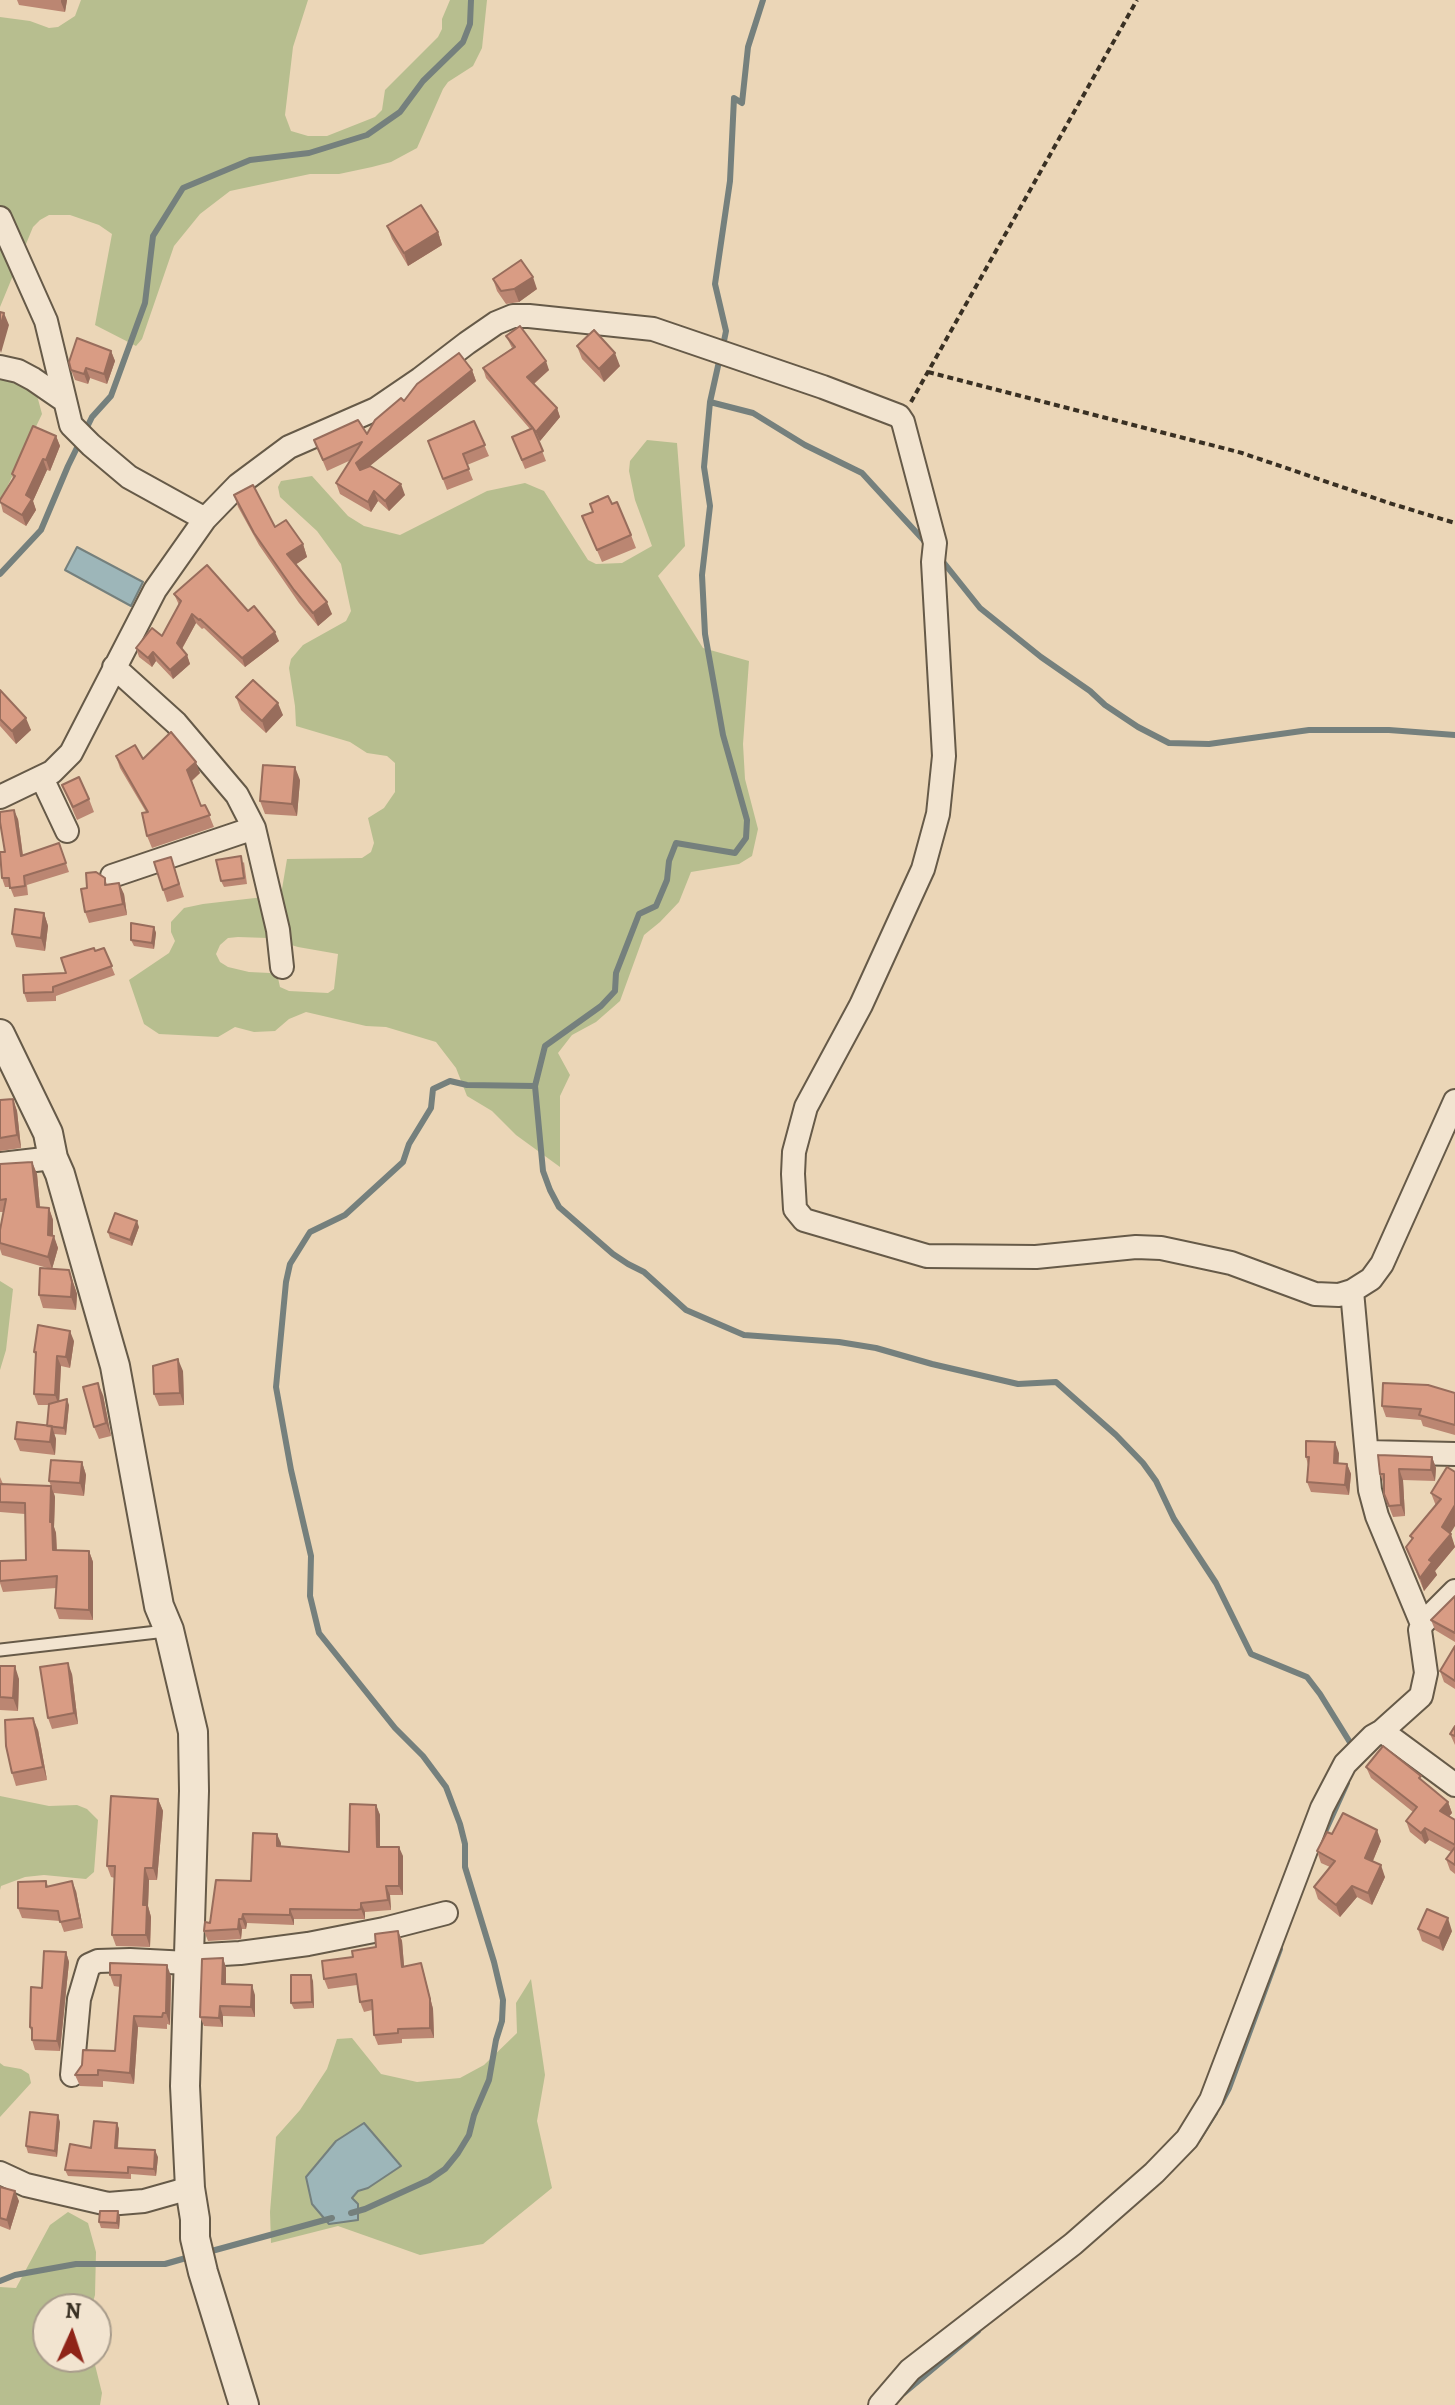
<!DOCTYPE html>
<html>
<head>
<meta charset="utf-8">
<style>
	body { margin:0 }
	#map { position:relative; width:1455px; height:2405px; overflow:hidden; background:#ebd6b7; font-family:Alegreya,serif }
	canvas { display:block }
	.north { position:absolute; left:32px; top:2293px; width:80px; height:80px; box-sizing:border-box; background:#f2e4d0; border:2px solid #a89c8b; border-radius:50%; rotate:3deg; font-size:22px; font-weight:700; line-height:32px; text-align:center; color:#393023 }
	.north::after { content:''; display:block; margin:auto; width:28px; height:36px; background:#8f2418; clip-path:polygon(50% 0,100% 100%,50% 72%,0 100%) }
</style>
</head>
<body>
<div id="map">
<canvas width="1455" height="2405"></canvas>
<div class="north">N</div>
</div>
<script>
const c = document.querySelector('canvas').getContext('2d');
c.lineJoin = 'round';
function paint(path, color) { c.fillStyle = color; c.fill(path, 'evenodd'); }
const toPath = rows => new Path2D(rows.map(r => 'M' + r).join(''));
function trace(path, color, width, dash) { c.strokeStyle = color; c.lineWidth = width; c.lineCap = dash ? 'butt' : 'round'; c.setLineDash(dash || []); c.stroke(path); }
paint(toPath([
	[81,0,308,0,293,47,285,115,291,131,308,136,327,136,375,117,382,110,385,90,438,37,442,29,442,19,450,0,487,0,482,48,473,66,448,82,443,89,417,148,391,162,372,167,339,174,310,174,230,191,200,214,174,246,142,339,136,346,95,325,112,234,99,225,70,215,49,215,40,220,33,227,0,307,0,17,30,21,49,28,58,27,75,16],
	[0,376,35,388,42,414,0,502],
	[647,440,677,443,685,546,658,576,703,648,749,661,743,744,745,779,758,829,752,856,739,864,691,872,679,902,660,922,644,935,620,1001,596,1022,572,1035,558,1053,570,1075,560,1096,560,1167,516,1135,492,1111,467,1096,456,1068,436,1042,386,1027,366,1026,306,1012,289,1019,275,1031,254,1032,235,1027,218,1037,159,1034,144,1024,129,980,169,953,175,941,171,932,171,922,184,908,203,904,281,895,287,859,362,858,371,852,374,843,368,818,384,808,395,792,395,763,387,756,367,753,350,742,296,726,295,706,289,668,291,659,303,645,346,621,351,611,341,564,317,531,280,497,278,487,281,481,312,476,348,516,364,526,400,535,487,491,525,483,544,491,588,560,596,564,622,563,652,546,635,500,629,471,630,461],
	[238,937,268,938,298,947,338,954,334,989,328,993,289,991,280,987,278,978,270,973,249,972,228,967,220,962,216,954,220,945,228,938],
	[0,1281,13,1289,6,1350,0,1370],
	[0,1796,49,1806,77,1805,87,1809,98,1820,94,1872,86,1879,44,1875,25,1877,1,1886,0,1890],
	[531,1979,545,2075,537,2121,552,2188,483,2244,420,2255,338,2226,271,2243,270,2212,276,2137,300,2110,327,2069,337,2039,352,2038,381,2074,417,2082,460,2078,484,2065,517,2033,516,2003],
	[336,2141,400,2166,368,2188,358,2191,352,2199,306,2177],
	[0,2063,4,2066,21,2069,29,2074,31,2083,0,2117],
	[68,2212,88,2223,96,2252,95,2295,91,2309,48,2309,48,2357,93,2357,102,2393,100,2405,0,2405,0,2287,16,2288,50,2225]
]), '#b7be8f');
const water = toPath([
	[77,547,143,582,131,606,65,570,77,547],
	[364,2123,401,2166,368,2188,358,2191,352,2198,358,2204,358,2220,329,2224,312,2204,306,2177,336,2141,364,2123]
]);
paint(water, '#9db6b9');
trace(water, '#75807d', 2);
trace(toPath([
	[723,346,726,331,715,284,730,181,734,98,742,103,748,47,763,0],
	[720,357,710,402,704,467,710,506,702,575,705,634,723,735,747,820,746,838,735,853,676,843,669,861,667,880,656,906,639,914,616,973,615,991,601,1006,545,1046,535,1086,543,1171,550,1190,559,1207,613,1254,628,1264,644,1272,686,1310,744,1335,839,1342,876,1348,932,1364,1018,1384,1056,1382,1116,1435,1143,1463,1156,1481,1174,1519,1216,1583,1251,1654,1307,1677,1320,1694,1351,1744,1351,1748],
	[710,402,753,413,805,445,862,473,927,544],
	[940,558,980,608,1041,657,1090,691,1105,705,1138,727,1169,743,1209,744,1309,730,1389,730,1455,735],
	[0,574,41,530,68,466,92,417,111,396,145,303,153,236,183,188,250,160,309,153,367,135,400,112,423,81,463,42,470,24,471,0],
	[1319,1845,1347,1783],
	[1221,2103,1229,2088,1280,1949],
	[1198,2140,1215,2113],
	[351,2213,365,2209,429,2180,445,2169,458,2153,469,2135,474,2115,489,2080,496,2040,502,2021,503,2000,494,1962,465,1867,465,1844,460,1824,446,1787,423,1756,395,1728,319,1633,310,1596,311,1556,291,1470,276,1387,286,1282,290,1264,310,1232,345,1215,403,1162,409,1144,431,1108,433,1089,450,1081,467,1085,535,1086],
	[208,2252,332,2218],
	[0,2281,15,2275,76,2264,165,2264,193,2256],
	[904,2393,978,2331]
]), '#75807d', 6);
const service = toPath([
	[0,1650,166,1631]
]);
const minor = toPath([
	[0,218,46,321,71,425,91,445,129,477,205,519],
	[0,367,18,371,33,379,65,401],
	[114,667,176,723,237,795,254,828,278,930,282,967],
	[42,778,67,831],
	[0,797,52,772,71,753,155,590,205,519,238,485,289,447,376,409,420,379,467,343,496,323,513,316,529,316,653,329,823,387,899,416,903,422,935,543,933,562,944,756,938,814,923,869,861,1005,806,1107,794,1152,793,1174,795,1209,804,1220,927,1256,1036,1257,1136,1247,1161,1248,1231,1263,1315,1294,1339,1295,1352,1291,1371,1279,1382,1264,1455,1101],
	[112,876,254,828],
	[0,1164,53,1158],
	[1352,1291,1370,1490,1377,1516,1422,1624,1420,1630,1426,1673,1421,1696,1382,1731],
	[1367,1452,1455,1454],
	[1422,1624,1455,1591],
	[188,1956,240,1953,308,1944,384,1929,446,1913],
	[72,2075,79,1999,89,1965,98,1961,130,1960,188,1963],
	[0,2173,26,2185,108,2204,144,2201,190,2188],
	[880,2405,910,2370,1073,2244,1154,2173,1187,2139,1211,2100,1322,1808,1345,1764,1373,1736,1382,1731,1455,1785]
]);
const tertiary = toPath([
	[0,1034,48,1133,53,1158,60,1174,115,1366,159,1606,169,1630,193,1732,194,1791,185,2086,190,2188,195,2219,195,2238,203,2272,244,2405]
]);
trace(service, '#665a48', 15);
trace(minor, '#665a48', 26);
trace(tertiary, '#665a48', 32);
trace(toPath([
	[928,372,1242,453,1389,503,1455,523],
	[911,402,1137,0]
]), '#393023', 4, [6, 4]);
trace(service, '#f2e4d0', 11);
trace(minor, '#f2e4d0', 22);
trace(tertiary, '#f2e4d0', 28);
paint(toPath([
	[17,0,67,0,65,12,19,5],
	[387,226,438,232,442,245,408,266,392,239],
	[493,279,537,289,519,302,506,304,497,291],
	[506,336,549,370,534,384,557,408,560,417,540,441,537,438,546,461,525,469,512,437,530,429,486,378,483,368,512,348],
	[577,346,620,366,604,382,582,359],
	[111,351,115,361,107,384,90,378,88,384,75,380,71,370],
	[472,370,476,381,369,466,405,495,389,511,378,501,371,512,340,494,336,483,351,460,327,471,314,440,367,434,404,401],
	[474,421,489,456,467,465,473,480,447,490,428,441],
	[56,436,60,446,50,471,47,470,33,501,36,510,26,526,3,512,0,500,13,479,12,474],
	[234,495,275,527,303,544,307,557,296,564,332,614,318,626,299,603,259,545,238,507],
	[612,504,631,535,636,548,602,562,582,516],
	[174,594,248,611,279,641,245,667,204,628,202,629,196,623,182,649,187,655,190,664,173,679,156,661,152,667,139,657,136,648,162,636,179,605],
	[0,690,31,730,16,744,0,726],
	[236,697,283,715,266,733,241,710],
	[116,756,143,759,200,773,192,781,201,806,205,805,214,827,152,848,147,836,146,812,120,768],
	[300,780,297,816,265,814,260,801],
	[62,785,89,799,94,812,77,820],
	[18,819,23,855,59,843,69,872,27,885,28,895,14,897,10,887,5,887,2,878,5,852],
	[171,857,184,897,167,902,154,862],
	[244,862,247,884,224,887,221,881],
	[105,878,107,885,124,894,127,915,89,923,85,912,87,888],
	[44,913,48,926,45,951,16,947,12,934],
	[154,927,156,933,154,949,134,946,131,940],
	[104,948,115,975,56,996,56,1001,27,1002,24,993,66,973,95,951],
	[13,1099,17,1111,21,1148,0,1151,0,1100],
	[32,1162,37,1174,40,1207,49,1208,53,1220,53,1236,58,1248,52,1269,69,1270,77,1294,76,1310,43,1308,39,1295,51,1269,2,1255,0,1249,0,1230,3,1212,0,1212,0,1164],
	[139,1227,132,1246,110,1238,108,1232],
	[74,1341,70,1368,61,1366,59,1401,69,1405,66,1435,54,1434,56,1439,55,1455,20,1451,15,1439,47,1426,49,1405,38,1405,34,1394,36,1357,34,1352],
	[183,1371,184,1405,159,1406,154,1394],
	[1455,1393,1455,1435,1423,1426,1421,1420,1386,1417,1382,1406],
	[103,1395,111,1436,99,1439,94,1427],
	[1339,1453,1338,1463,1347,1464,1351,1474,1349,1495,1311,1492,1307,1482,1308,1465,1306,1457],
	[1432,1457,1436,1468,1435,1481,1403,1480,1405,1516,1393,1517,1384,1494,1384,1485,1380,1474],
	[82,1462,86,1475,84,1496,54,1493,55,1497,54,1527,56,1533,57,1550,89,1551,93,1562,93,1620,59,1619,55,1608,56,1588,3,1592,0,1583,0,1561,26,1560,25,1514,0,1512,0,1477,3,1484,51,1486,49,1481],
	[1447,1467,1450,1534,1455,1547,1435,1571,1437,1575,1424,1591,1406,1547,1412,1540,1410,1536,1436,1506,1431,1493],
	[1455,1596,1455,1642,1435,1630,1431,1620],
	[1455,1646,1455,1689,1444,1682,1440,1671],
	[0,1666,19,1679,18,1711,0,1710],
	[72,1674,78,1724,52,1729,48,1718],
	[1455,1726,1455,1745,1450,1734],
	[38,1730,47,1780,16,1786,12,1773],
	[1366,1767,1423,1781,1448,1802,1452,1813,1449,1816,1455,1820,1455,1874,1450,1870,1446,1859,1451,1852,1429,1840,1425,1844,1410,1832,1406,1821,1413,1812,1371,1778],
	[158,1799,163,1811,157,1880,149,1880,148,1906,151,1917,150,1947,116,1946,112,1935,115,1878,111,1877,107,1866],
	[376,1805,380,1815,380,1847,403,1856,403,1895,390,1895,391,1910,365,1912,365,1919,294,1919,294,1925,247,1923,246,1929,242,1929,241,1939,208,1941,204,1931,210,1923,251,1881,281,1843,281,1846,349,1852],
	[1332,1834,1381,1841,1373,1861,1385,1877,1372,1905,1357,1897,1340,1917,1318,1899,1314,1887,1330,1867,1321,1863,1317,1851],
	[46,1881,48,1886,76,1891,83,1928,64,1932,60,1921,22,1918,18,1908],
	[1418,1929,1452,1931,1443,1951,1422,1941],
	[398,1931,402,1941,404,1967,421,1963,424,1973,433,2009,434,2038,402,2039,402,2043,378,2045,374,2035,372,2010,364,2012,360,2002,357,1985,328,1989,324,1979,376,1947],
	[66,1952,69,1962,60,2051,35,2050,32,2040,32,2034,30,2027,42,1988],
	[223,1958,226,1968,226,1984,255,1995,255,2017,223,2016,223,2027,204,2026,200,2017],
	[110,1975,171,1976,170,2025,167,2024,167,2029,138,2027,134,2084,103,2081,103,2087,80,2086,75,2075,115,2051,120,1987,114,1986],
	[313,1981,314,2008,294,2009,291,2003],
	[60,2122,57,2157,28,2153,26,2146],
	[117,2123,119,2129,118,2148,158,2157,156,2176,131,2174,131,2179,68,2176,65,2170],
	[0,2187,19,2201,10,2230,0,2226],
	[120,2217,119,2229,101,2228,99,2222]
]), '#bb8672');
paint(toPath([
	[61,0,67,0,65,12,61,2],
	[438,232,442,245,408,266,404,253],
	[533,277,537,289,519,302,514,289],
	[4,313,9,325,1,353,0,350,0,328],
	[111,351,115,361,107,384,104,374],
	[615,353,620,366,604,382,599,369],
	[546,361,549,370,531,386,527,377],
	[86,368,90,378,88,384,84,374],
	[472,370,476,381,360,474,356,463],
	[557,408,560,417,540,441,536,432],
	[56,436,60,446,50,471,46,460],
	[43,459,47,470,33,501,36,510,26,526,22,515,26,495],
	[401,484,405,495,389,511,385,501],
	[374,491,378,501,371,512,368,502],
	[303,544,307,557,292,567,287,554],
	[327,602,332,614,318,626,313,613],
	[192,614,196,623,180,652,177,643],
	[275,632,279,641,245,667,242,658],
	[153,652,156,661,152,667,148,658],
	[187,655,190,664,173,679,170,670],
	[278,703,283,715,266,733,262,721],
	[26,718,31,730,16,744,12,731],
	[196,762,200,773,191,781,187,770],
	[295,767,300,780,297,816,292,804],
	[14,810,18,819,24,865,21,856],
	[119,883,124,894,127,915,123,904],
	[44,913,48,926,45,951,41,938],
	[154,927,156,933,154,949,152,943],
	[13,1099,17,1111,21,1148,17,1135],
	[32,1162,37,1174,41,1219,37,1207],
	[49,1208,53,1220,53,1239,54,1236,58,1248,52,1269,48,1257],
	[137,1221,139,1227,132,1246,130,1240],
	[69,1270,77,1294,76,1310,71,1297],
	[70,1331,74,1341,70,1368,66,1357],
	[57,1356,61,1366,59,1406,55,1395],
	[178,1359,183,1371,184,1405,180,1393],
	[98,1383,103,1395,111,1436,106,1423],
	[67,1399,69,1405,66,1435,64,1428],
	[52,1426,56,1439,55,1455,50,1442],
	[1335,1442,1339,1453,1338,1473,1334,1463],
	[1432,1457,1436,1468,1435,1481,1431,1470],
	[82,1462,86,1475,84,1496,80,1483],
	[1347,1464,1351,1474,1349,1495,1345,1485],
	[1399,1469,1403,1480,1405,1516,1401,1505],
	[51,1486,55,1497,54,1527,56,1533,57,1561,53,1550,50,1522],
	[1455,1505,1455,1526,1447,1539,1451,1534,1455,1547,1435,1571,1437,1575,1424,1591,1420,1578,1429,1560,1442,1527],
	[89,1551,93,1562,93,1620,89,1610],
	[68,1663,72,1674,78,1724,74,1713],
	[15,1666,19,1679,18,1711,13,1698],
	[33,1718,38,1730,47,1780,43,1767],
	[158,1799,163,1811,157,1880,153,1868],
	[1448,1802,1452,1813,1444,1822,1440,1811],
	[376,1805,380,1815,380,1857,377,1847],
	[1425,1828,1429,1840,1425,1844,1421,1833],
	[1377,1830,1381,1841,1369,1870,1365,1858],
	[277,1834,281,1843,280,1855,277,1846],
	[399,1847,403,1856,403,1895,399,1886],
	[1381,1865,1385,1877,1372,1905,1368,1893],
	[145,1868,149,1880,148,1906,151,1917,150,1947,146,1935,143,1905],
	[72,1881,76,1891,83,1928,80,1918],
	[386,1886,390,1895,391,1910,388,1900],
	[1352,1886,1357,1897,1340,1917,1336,1905],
	[361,1903,365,1912,365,1919,361,1909],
	[290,1909,294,1919,294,1925,290,1915],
	[243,1914,247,1923,246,1929,242,1919],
	[1448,1918,1452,1931,1443,1951,1439,1938],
	[239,1919,242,1929,241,1939,238,1929],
	[398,1931,402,1941,405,1977,402,1967],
	[66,1952,69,1962,60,2051,57,2041],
	[223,1958,226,1968,226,1994,222,1984],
	[421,1963,433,2009,434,2038,430,2028],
	[167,1965,171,1976,170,2025,166,2013],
	[311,1975,313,1981,314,2008,312,2002],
	[252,1985,255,1995,255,2017,251,2007],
	[220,2006,223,2016,223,2027,219,2018],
	[134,2016,138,2027,134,2084,130,2073],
	[58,2115,60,2122,57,2157,55,2151],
	[117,2123,119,2129,117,2154,115,2148],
	[155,2150,158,2157,156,2176,154,2169],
	[15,2191,19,2201,10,2230,7,2220],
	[118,2211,120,2217,119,2229,117,2223]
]), '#986d5c');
const building = toPath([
	[421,205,438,232,404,253,387,226,421,205],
	[521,260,533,277,514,289,501,291,493,279,521,260],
	[0,312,4,313,0,328,0,312],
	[520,326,546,361,527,377,557,408,536,432,533,428,543,451,522,460,512,437,533,428,483,368,515,347,506,336,520,326],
	[594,330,615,353,599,369,577,346,594,330],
	[77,338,111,351,104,374,86,368,84,374,71,370,69,362,77,338],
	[459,353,472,370,356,463,360,470,370,466,401,484,385,501,374,491,368,502,336,483,362,442,323,460,314,440,358,420,367,434,375,420,401,398,404,401,417,384,459,353],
	[474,421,485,445,463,454,469,469,443,479,428,441,474,421],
	[33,426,56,436,46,460,43,459,26,495,32,499,22,515,0,502,0,500,15,476,12,474,33,426],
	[253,485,275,527,286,520,303,544,287,554,327,602,313,613,294,590,254,533,234,495,253,485],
	[608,496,612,504,617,502,631,535,597,550,582,516,593,512,590,504,608,496],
	[207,565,248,611,254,606,275,632,242,658,200,619,199,620,192,614,177,643,187,655,170,670,153,652,148,658,136,648,152,628,162,636,181,601,174,594,207,565],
	[253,680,278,703,262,721,236,697,253,680],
	[0,690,26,718,12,731,0,719,0,690],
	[171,732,196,762,187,770,201,806,205,805,210,815,147,836,142,813,148,812,116,756,135,745,143,759,171,732],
	[263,765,295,767,292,804,260,801,263,765],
	[79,777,89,799,73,807,62,785,79,777],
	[14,810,21,856,59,843,66,863,24,876,25,886,10,888,9,878,2,878,0,852,5,852,0,822,0,812,14,810],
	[241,856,244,878,221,881,216,860,241,856],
	[171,857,179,884,163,890,154,862,171,857],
	[96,872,105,878,105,885,119,883,123,904,85,912,81,889,87,888,86,873,96,872],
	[15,909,44,913,41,938,12,934,15,909],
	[131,923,154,927,152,943,131,940,131,923],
	[94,948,95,951,104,948,112,966,53,987,53,992,24,993,23,975,66,973,61,958,94,948],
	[13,1099,17,1135,0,1138,0,1100,13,1099],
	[32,1162,37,1207,49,1208,48,1235,54,1236,48,1257,0,1243,0,1230,6,1199,0,1200,0,1164,32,1162],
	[115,1213,137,1221,130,1240,108,1232,115,1213],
	[40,1268,69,1270,72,1282,71,1297,39,1295,40,1268],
	[38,1325,70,1331,66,1357,57,1356,55,1395,34,1394,36,1352,34,1352,38,1325],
	[178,1359,180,1393,154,1394,153,1366,178,1359],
	[98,1383,106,1423,94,1427,83,1387,98,1383],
	[1383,1383,1428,1385,1455,1393,1455,1425,1419,1415,1421,1409,1382,1406,1383,1383],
	[67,1399,64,1428,47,1426,49,1404,67,1399],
	[17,1422,52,1426,50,1442,15,1439,17,1422],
	[1306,1441,1335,1442,1334,1463,1347,1464,1345,1485,1307,1482,1309,1457,1306,1457,1306,1441],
	[1378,1455,1432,1457,1431,1470,1399,1469,1401,1505,1389,1506,1384,1494,1384,1474,1380,1474,1378,1455],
	[51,1460,82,1462,80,1483,49,1481,51,1460],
	[1447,1467,1455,1472,1455,1505,1442,1527,1451,1534,1429,1560,1432,1562,1420,1578,1406,1547,1413,1538,1410,1536,1441,1499,1431,1493,1447,1467],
	[0,1484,51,1486,50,1522,52,1522,53,1550,89,1551,89,1610,55,1608,57,1576,0,1581,0,1561,26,1560,25,1503,0,1502,0,1484],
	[1455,1596,1455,1633,1431,1620,1455,1596],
	[1455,1646,1455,1681,1440,1671,1455,1646],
	[68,1663,74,1713,48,1718,40,1667,68,1663],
	[0,1666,15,1666,13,1698,0,1697,0,1666],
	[33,1718,43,1767,12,1773,6,1746,5,1720,33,1718],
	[1455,1726,1455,1736,1450,1734,1455,1726],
	[1383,1746,1421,1776,1419,1778,1448,1802,1440,1811,1455,1820,1455,1845,1425,1828,1421,1833,1406,1821,1417,1807,1366,1767,1383,1746],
	[111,1796,158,1799,153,1868,145,1868,143,1905,147,1905,146,1935,112,1935,115,1866,107,1866,111,1796],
	[350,1804,376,1805,377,1847,399,1847,399,1886,386,1886,388,1900,361,1903,361,1909,357,1910,290,1909,290,1915,243,1914,242,1919,239,1919,238,1929,204,1931,205,1922,210,1923,216,1880,251,1881,253,1833,277,1834,277,1846,349,1852,350,1804],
	[1343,1813,1377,1830,1365,1858,1381,1865,1368,1893,1352,1886,1336,1905,1314,1887,1335,1861,1317,1851,1327,1832,1332,1834,1343,1813],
	[1455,1847,1455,1865,1446,1859,1455,1847],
	[46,1881,46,1887,72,1881,80,1918,60,1922,58,1911,18,1908,18,1882,46,1881],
	[1427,1909,1448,1918,1439,1938,1418,1929,1427,1909],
	[398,1931,402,1967,421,1963,430,1999,430,2028,398,2029,398,2033,374,2035,372,2000,360,2002,356,1974,324,1979,322,1961,353,1957,352,1951,376,1947,375,1934,398,1931],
	[44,1951,66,1952,57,2041,32,2040,32,2028,30,2027,31,1987,42,1988,44,1951],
	[223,1958,222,1984,252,1985,251,2007,220,2006,219,2018,200,2017,202,1959,223,1958],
	[110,1963,167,1965,166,2013,163,2013,162,2017,134,2016,130,2073,98,2070,98,2075,75,2075,82,2065,83,2050,115,2051,121,1975,110,1975,110,1963],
	[291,1975,311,1975,312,2002,291,2003,291,1975],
	[30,2112,58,2115,55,2151,26,2146,30,2112],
	[94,2121,117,2123,115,2148,155,2150,154,2169,128,2167,128,2173,65,2170,70,2144,91,2148,94,2121],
	[0,2187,15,2191,7,2220,0,2218,0,2187],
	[100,2211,118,2211,117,2223,99,2222,100,2211]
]);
paint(building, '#d99c84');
trace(building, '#986d5c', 2);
</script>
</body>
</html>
